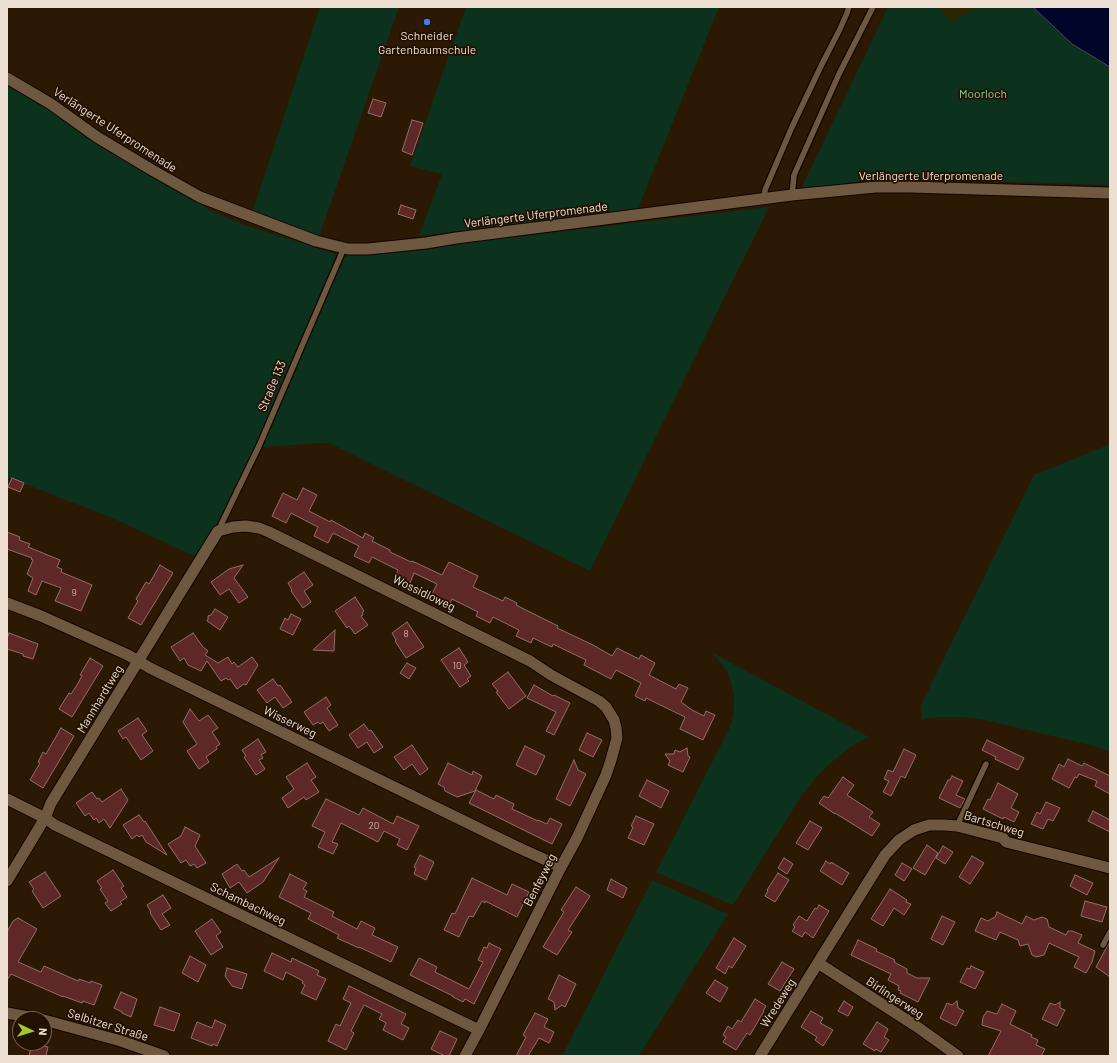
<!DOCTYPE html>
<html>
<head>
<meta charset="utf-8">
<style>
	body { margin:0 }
	#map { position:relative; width:1117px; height:1063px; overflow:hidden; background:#2c1903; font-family:Barlow,sans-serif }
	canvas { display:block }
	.frame { position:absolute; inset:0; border:8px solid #ecdfd1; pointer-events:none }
	.north { position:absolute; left:12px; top:1011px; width:40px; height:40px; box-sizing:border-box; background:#221000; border:1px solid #736354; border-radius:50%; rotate:94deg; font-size:11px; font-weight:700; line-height:16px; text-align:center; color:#ecdfd1 }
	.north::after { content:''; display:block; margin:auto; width:14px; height:18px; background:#a4c825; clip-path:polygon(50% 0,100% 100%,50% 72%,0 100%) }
</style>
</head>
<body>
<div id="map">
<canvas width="1117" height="1063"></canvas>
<div class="frame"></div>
<div class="north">N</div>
</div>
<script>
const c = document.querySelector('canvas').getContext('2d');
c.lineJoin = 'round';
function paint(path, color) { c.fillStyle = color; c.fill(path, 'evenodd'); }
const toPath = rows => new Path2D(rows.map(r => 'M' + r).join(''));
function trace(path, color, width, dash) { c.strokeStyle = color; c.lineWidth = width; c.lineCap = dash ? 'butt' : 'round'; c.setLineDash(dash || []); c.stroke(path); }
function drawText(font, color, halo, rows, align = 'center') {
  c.font = font + ' Barlow,sans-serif'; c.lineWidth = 3.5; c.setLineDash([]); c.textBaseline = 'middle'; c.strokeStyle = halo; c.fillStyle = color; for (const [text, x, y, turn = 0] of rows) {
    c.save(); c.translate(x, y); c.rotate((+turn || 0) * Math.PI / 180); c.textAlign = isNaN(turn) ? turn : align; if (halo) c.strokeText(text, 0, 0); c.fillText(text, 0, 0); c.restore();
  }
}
paint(toPath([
	[320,7,399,7,319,237,251,216],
	[466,7,719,7,638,209,419,236,442,174,410,166],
	[888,7,1033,7,1072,44,1110,67,1110,185,886,178,801,189],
	[7,86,37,102,96,142,212,211,247,226,329,251,342,257,769,207,590,571,329,443,324,443,264,447,259,449,233,509,194,556,112,518,7,477],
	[1110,444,1110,752,1094,746,981,719,962,717,940,717,922,719,921,705,1034,475],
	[711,652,869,737,853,745,839,756,818,775,802,795,733,905,656,872,729,729,733,716,734,704,734,694,731,683,728,673,720,662],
	[652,880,728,914,639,1056,562,1056]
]), '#0c311c');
paint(toPath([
	[938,7,977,7,952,22]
]), '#2d2504');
const water = toPath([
	[1033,7,1110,7,1110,67,1072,44,1033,7]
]);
paint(water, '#00052a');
trace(water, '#47465c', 1);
const building = toPath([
	[373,99,386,103,381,117,368,113,373,99],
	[412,120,423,123,412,155,402,151,412,120],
	[401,205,416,210,413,219,398,214,401,205],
	[12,478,24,483,20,492,8,487,12,478],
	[303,488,317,495,309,511,330,522,331,520,363,538,365,533,374,538,372,541,390,550,390,552,411,562,412,561,442,575,449,562,478,576,473,587,503,601,505,597,517,603,516,605,558,626,557,628,593,645,612,656,617,648,639,659,641,655,655,663,649,675,676,689,679,684,688,688,681,702,692,710,704,716,706,711,715,715,703,740,680,729,685,717,646,698,645,701,635,696,641,683,616,670,611,679,584,665,586,660,553,644,552,647,533,638,531,643,516,636,519,630,493,617,490,623,476,616,478,612,452,599,450,603,432,594,437,584,414,573,410,583,395,576,398,570,372,557,369,563,354,556,359,546,333,533,328,543,314,536,318,527,291,513,286,523,272,516,283,493,297,500,303,488],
	[7,532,20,537,19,540,30,544,28,547,60,560,57,567,62,569,61,572,92,585,81,611,55,601,61,588,42,581,36,595,28,591,33,578,27,574,33,560,31,559,32,558,7,549,7,532],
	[160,565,173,573,141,625,128,618,138,601,136,599,146,582,149,584,160,565],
	[243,565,234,578,248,597,239,603,229,589,220,595,211,582,229,569,243,565],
	[304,572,313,585,304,591,311,602,303,608,291,591,292,590,288,583,304,572],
	[355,597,364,611,362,613,363,615,361,616,368,625,355,634,349,626,347,628,335,611,355,597],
	[215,609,228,617,220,630,207,621,208,619,208,616,211,615,215,609],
	[291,614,301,619,293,635,280,629,285,618,288,620,291,614],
	[407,622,424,647,406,658,395,641,396,640,392,633,407,622],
	[335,630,334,651,313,650,325,639,335,630],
	[9,633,38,644,33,659,23,656,23,654,7,649,7,639,9,633],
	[193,633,203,647,208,651,205,655,218,663,228,657,232,664,234,662,238,667,252,657,258,665,246,685,244,684,237,689,230,679,228,680,226,678,221,681,207,661,201,671,188,665,184,658,180,661,171,647,193,633],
	[459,648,468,662,464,665,471,676,467,679,469,681,460,687,441,660,459,648],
	[90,658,103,666,72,717,59,709,69,693,71,694,77,685,82,676,80,675,90,658],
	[407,663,416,668,409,679,400,673,407,663],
	[508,672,526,696,509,709,496,692,498,691,492,684,508,672],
	[273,679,278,686,280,685,292,702,283,708,275,697,267,703,257,690,273,679],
	[534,685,553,696,554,695,570,703,554,735,546,731,556,712,527,698,534,685],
	[326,697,331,705,327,708,338,725,329,731,323,722,320,724,318,722,313,725,304,712,326,697],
	[190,709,199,721,208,715,218,728,212,732,220,744,216,747,217,749,206,757,209,762,199,769,187,751,197,744,183,722,190,709],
	[138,718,147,731,142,735,153,751,141,760,126,737,123,739,118,731,138,718],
	[364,724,369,731,371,730,383,747,374,753,367,742,358,748,349,735,364,724],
	[61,728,74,736,43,788,30,780,40,763,38,762,43,752,46,754,61,728],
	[587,733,602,740,593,757,579,750,587,733],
	[258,739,266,752,261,755,263,758,259,760,265,769,256,775,244,757,246,756,242,750,258,739],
	[987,740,1024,758,1018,770,995,759,996,757,982,750,987,740],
	[412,745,428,769,420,775,412,764,404,770,394,757,412,745],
	[525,746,545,756,536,775,516,765,525,746],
	[687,748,688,756,690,757,683,772,668,765,670,761,665,754,674,754,675,750,680,752,687,748],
	[904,749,916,755,905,778,901,776,891,796,883,792,889,781,884,779,888,770,893,772,904,749],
	[1068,759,1082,766,1084,763,1110,776,1110,794,1095,786,1097,781,1079,774,1077,778,1075,777,1069,788,1052,779,1059,764,1064,767,1068,759],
	[574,760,578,770,586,774,570,806,556,799,574,760],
	[307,763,316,777,311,780,319,792,306,800,304,797,288,808,282,798,294,789,286,777,307,763],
	[448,763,472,775,473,771,482,776,475,791,457,797,445,791,444,787,438,784,448,763],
	[952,776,963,781,956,795,965,799,960,808,939,798,948,780,950,780,952,776],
	[843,777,854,785,847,795,873,812,869,817,880,824,872,836,835,813,835,814,819,803,824,796,828,798,843,777],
	[647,780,669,791,661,808,639,796,647,780],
	[998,783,1018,794,1011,808,1019,812,1014,822,1004,817,1003,819,983,809,988,799,990,800,998,783],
	[121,789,128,800,110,828,104,819,99,823,96,818,94,820,89,813,85,816,76,803,92,792,97,799,99,798,102,802,121,789],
	[476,790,494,799,496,795,514,804,512,809,538,821,538,820,547,824,550,818,562,824,552,844,469,803,476,790],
	[326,799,359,815,363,808,393,824,397,816,419,826,407,850,397,845,400,839,384,831,378,842,341,823,332,842,338,844,333,854,318,847,325,832,312,826,326,799],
	[1046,802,1060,808,1053,821,1048,819,1043,829,1031,824,1037,812,1040,814,1046,802],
	[1093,811,1110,820,1110,832,1088,821,1093,811],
	[139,815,144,822,145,821,167,855,146,842,142,835,139,837,137,835,132,839,123,825,139,815],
	[636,816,654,824,644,845,628,838,633,827,631,826,636,816],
	[810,821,822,828,808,850,796,843,810,821],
	[185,827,200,835,195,846,206,863,197,868,194,864,190,866,186,860,181,863,168,844,181,836,185,827],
	[927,845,938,853,925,875,913,868,927,845],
	[943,846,953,852,945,864,936,858,943,846],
	[420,855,434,862,426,880,414,874,416,868,414,867,420,855],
	[972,856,984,863,970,884,959,877,972,856],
	[279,858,263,882,247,893,239,882,230,888,222,874,237,864,242,871,244,870,249,877,279,858],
	[784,858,793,864,787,874,778,868,784,858],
	[826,861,830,864,831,862,849,873,842,885,820,871,826,861],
	[902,863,912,869,904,881,895,875,902,863],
	[113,870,124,886,121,888,127,897,120,902,122,904,111,911,105,903,108,901,100,889,102,888,97,881,113,870],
	[45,872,61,896,43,908,32,891,34,889,29,882,45,872],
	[778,873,789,880,775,902,765,896,768,891,767,890,778,873],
	[290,874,307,883,303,889,307,891,304,897,334,912,332,916,357,929,361,921,375,928,372,935,398,947,391,962,359,947,359,948,337,938,339,935,308,919,311,913,279,897,290,874],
	[1075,875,1093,883,1087,895,1070,886,1075,875],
	[472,878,507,895,512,884,529,892,517,917,485,901,485,903,482,901,473,917,469,916,459,937,444,930,452,913,455,914,472,878],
	[611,879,627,888,623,898,607,890,611,879],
	[576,887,590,896,568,930,572,932,557,955,543,947,564,912,561,910,576,887],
	[890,889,907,900,906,902,911,904,904,915,894,908,883,926,871,919,890,889],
	[163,895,171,908,162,914,170,925,161,930,150,913,151,912,147,905,163,895],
	[1085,901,1107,907,1102,922,1081,916,1085,901],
	[819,905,829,911,813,938,805,932,802,937,792,931,795,927,793,925,799,916,807,921,815,908,817,909,819,905],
	[997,912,1022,924,1026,916,1034,920,1042,917,1047,919,1049,927,1066,935,1068,931,1072,931,1082,935,1078,943,1095,951,1092,962,1086,973,1074,967,1079,957,1049,943,1044,955,1036,957,1032,955,1028,944,1020,946,1018,940,1000,932,996,940,975,931,981,918,988,921,995,917,997,912],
	[942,916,955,922,943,945,931,939,942,916],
	[18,918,37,929,18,962,41,972,44,966,78,981,79,979,90,983,91,981,102,985,94,1005,83,1001,82,1003,63,996,63,997,11,974,7,980,7,932,13,921,18,918],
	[212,919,221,932,216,936,223,947,211,955,195,931,212,919],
	[734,938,746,946,732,968,729,966,725,974,716,968,734,938],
	[858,940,877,949,876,951,895,960,894,962,907,969,907,973,917,978,930,978,918,1002,900,993,901,991,898,990,899,986,888,980,891,974,851,955,858,940],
	[1110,941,1110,977,1096,967,1110,941],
	[489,943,501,949,474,1004,465,999,463,1002,453,997,453,996,410,975,419,958,437,967,435,972,469,989,483,962,478,960,484,947,487,948,489,943],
	[272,953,291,962,292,958,319,971,317,975,326,979,316,1000,301,993,305,985,302,983,303,981,286,972,283,980,264,971,272,953],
	[190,956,206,965,198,982,182,973,190,956],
	[782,962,794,969,780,991,768,984,782,962],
	[971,966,984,972,975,989,960,982,967,968,970,969,971,966],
	[227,968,247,974,242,989,232,986,225,976,227,968],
	[559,975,576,984,565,1007,562,1005,555,1010,554,1002,548,999,559,975],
	[715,980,728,988,720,1002,706,993,715,980],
	[349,986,406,1014,401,1024,409,1028,403,1040,383,1030,386,1023,379,1019,382,1014,364,1005,351,1031,354,1033,346,1050,328,1041,336,1024,340,1026,351,1003,343,999,349,986],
	[121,992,137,999,131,1017,122,1013,122,1012,114,1008,121,992],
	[755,999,766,1006,763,1011,764,1011,750,1035,747,1033,736,1050,723,1042,726,1037,723,1035,728,1026,732,1029,738,1020,741,1022,755,999],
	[844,1001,853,1007,848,1016,838,1011,844,1001],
	[957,1001,958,1008,964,1011,956,1026,940,1018,947,1003,952,1005,957,1001],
	[1060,1002,1060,1008,1065,1010,1057,1026,1042,1019,1050,1003,1055,1005,1060,1002],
	[1002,1004,1016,1011,1010,1024,1032,1035,1031,1037,1038,1040,1036,1045,1045,1049,1041,1056,988,1056,1001,1031,982,1025,983,1017,987,1011,997,1014,1002,1004],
	[160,1007,180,1014,174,1031,154,1025,160,1007],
	[811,1011,823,1018,820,1023,833,1030,823,1046,815,1040,817,1037,801,1027,811,1011],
	[535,1013,548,1019,544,1027,554,1032,549,1043,539,1038,528,1056,516,1056,526,1037,523,1035,535,1013],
	[215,1020,226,1025,217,1046,213,1044,212,1046,191,1038,197,1022,212,1028,215,1020],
	[877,1022,888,1029,884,1037,889,1040,881,1052,876,1049,875,1051,863,1044,877,1022],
	[440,1031,457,1039,449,1056,445,1056,431,1049,440,1031],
	[32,1044,48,1047,46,1056,29,1056,32,1044]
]);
paint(building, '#5e2827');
trace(building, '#926e6b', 1);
const lane = toPath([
	[792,195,794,175,839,74,873,7],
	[764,199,765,190,792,127,822,64,840,29,847,13,849,7],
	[218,531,259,446,344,248],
	[957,826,986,764],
	[1103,945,1110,932]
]);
const street = toPath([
	[7,78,51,104,97,137,152,170,200,197,316,241,348,249,368,249,426,243,456,238,792,195,876,187,910,187,1110,193],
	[7,603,41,616,128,655,150,668,515,846,561,867],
	[7,799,45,818,55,825,479,1030],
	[7,881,45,818,51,803,218,531,233,527,246,526,259,528,269,532,530,661,551,675,599,701,606,707,614,720,616,728,617,738,611,760,606,775,577,838,561,867,479,1030,465,1056],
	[818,963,916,1026,958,1056],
	[7,1013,39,1019],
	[44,1020,121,1041,164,1056],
	[760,1056,885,855,899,840,914,830,929,825,944,825,957,826,1003,838,1006,842,1110,868]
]);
trace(lane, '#130400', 8);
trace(street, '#130400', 13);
trace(lane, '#6e5840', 5.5);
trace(street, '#6e5840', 11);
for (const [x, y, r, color] of [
	[427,22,4,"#3f7fe0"]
]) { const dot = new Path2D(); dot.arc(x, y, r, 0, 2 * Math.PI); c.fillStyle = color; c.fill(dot); trace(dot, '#221000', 1.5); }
drawText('10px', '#c8b1a6', null, [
	["9",74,593],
	["8",406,634],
	["10",457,666],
	["20",374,826]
]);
drawText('12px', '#ecdfd1', '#221000', [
	["Schneider",427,36],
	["Gartenbaumschule",427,50]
]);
drawText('12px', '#84d6a1', '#221000', [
	["Moorloch",983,94]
]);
drawText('12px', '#ecdfd1', '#221000', [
	["Verlängerte Uferpromenade",115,130,33],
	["Verlängerte Uferpromenade",931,176],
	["Verlängerte Uferpromenade",536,215,-7],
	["Straße 133",272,386,-67],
	["Wossidloweg",424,593,26],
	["Mannhardtweg",100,699,-59],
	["Wisserweg",290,722,26],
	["Bartschweg",994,824,17],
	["Benfeyweg",540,880,-63],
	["Schambachweg",248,904,26],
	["Birlingerweg",895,998,33],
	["Wredeweg",778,1003,-58],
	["Selbitzer Straße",108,1025,17]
]);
</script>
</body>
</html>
